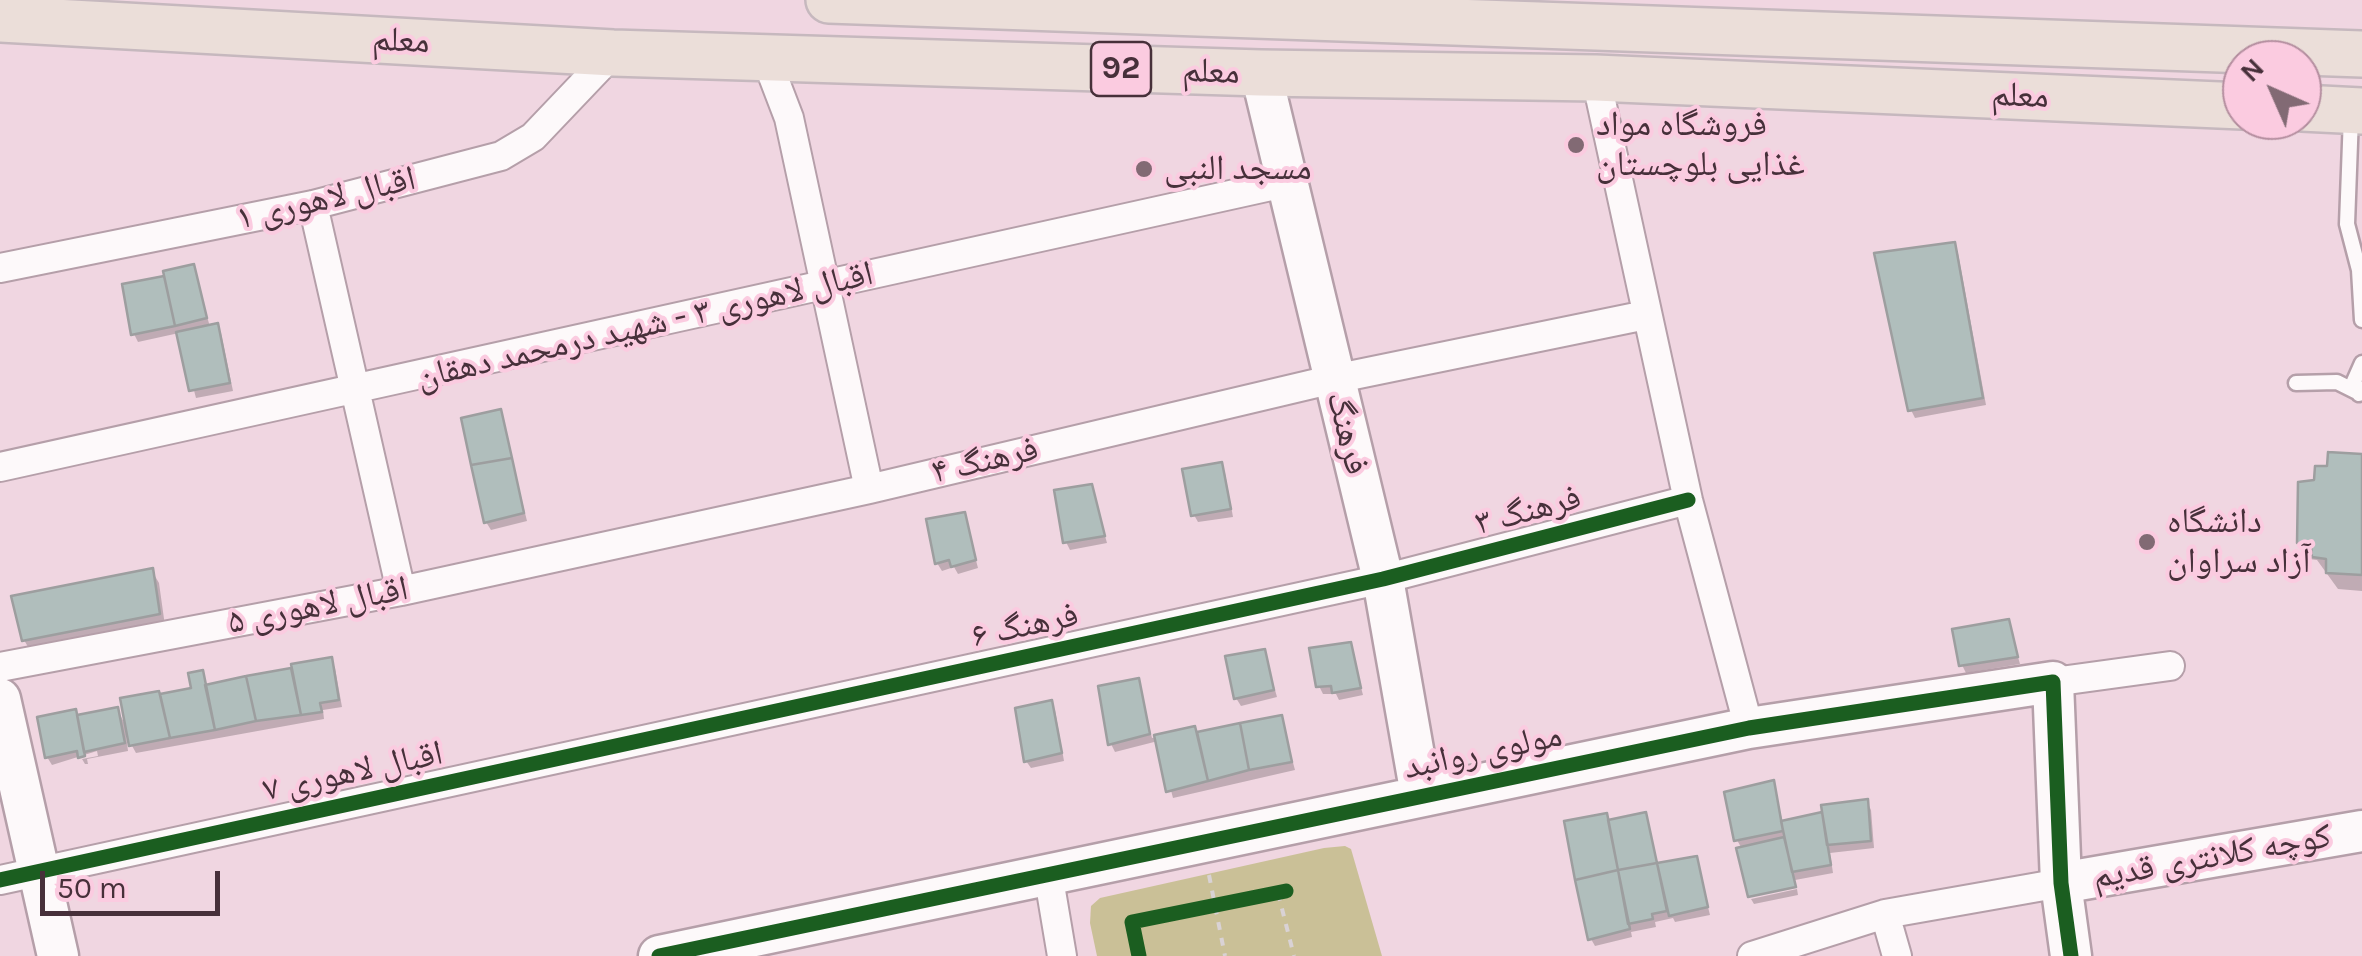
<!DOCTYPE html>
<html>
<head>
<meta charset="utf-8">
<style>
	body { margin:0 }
	#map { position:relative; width:2362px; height:956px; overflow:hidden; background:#f0d6e1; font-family:Karla,sans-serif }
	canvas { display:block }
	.north { position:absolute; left:2222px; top:40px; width:100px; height:100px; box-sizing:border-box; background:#fbcbe0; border:2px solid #b38d9e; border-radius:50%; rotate:315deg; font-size:28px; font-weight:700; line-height:40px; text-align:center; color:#47303a }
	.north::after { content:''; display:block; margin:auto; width:35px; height:45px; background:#826a74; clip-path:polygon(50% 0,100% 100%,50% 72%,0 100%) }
	.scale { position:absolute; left:40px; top:871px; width:180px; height:45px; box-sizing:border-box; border:5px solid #47303a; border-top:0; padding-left:12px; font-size:30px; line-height:35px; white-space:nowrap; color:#47303a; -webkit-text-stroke:8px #fbcbe0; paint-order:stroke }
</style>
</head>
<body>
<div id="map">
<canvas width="2362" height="956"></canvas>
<div class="north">N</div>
<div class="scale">50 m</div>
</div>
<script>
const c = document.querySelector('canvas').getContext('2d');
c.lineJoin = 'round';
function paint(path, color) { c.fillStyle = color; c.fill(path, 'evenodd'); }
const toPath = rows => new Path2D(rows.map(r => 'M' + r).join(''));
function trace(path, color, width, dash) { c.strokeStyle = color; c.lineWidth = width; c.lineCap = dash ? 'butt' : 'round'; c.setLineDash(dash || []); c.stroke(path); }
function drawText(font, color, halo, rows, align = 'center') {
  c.font = font + ' Karla,"Noto Naskh Arabic",sans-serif'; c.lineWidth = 8; c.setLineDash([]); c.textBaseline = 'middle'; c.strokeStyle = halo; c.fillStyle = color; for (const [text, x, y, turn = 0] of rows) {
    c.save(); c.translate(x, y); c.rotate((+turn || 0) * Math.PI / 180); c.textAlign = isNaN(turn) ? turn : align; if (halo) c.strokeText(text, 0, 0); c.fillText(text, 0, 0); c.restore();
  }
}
paint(toPath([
	[1345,846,1351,849,1382,956,1097,956,1090,923,1091,906,1100,898,1324,848]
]), '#cac097');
paint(toPath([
	[1954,245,1958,253,1986,405,1915,418,1911,410],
	[193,266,210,327,217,325,221,333,233,391,196,398,179,333,138,342,134,334,125,286,167,277],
	[500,412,527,521,491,530,486,522],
	[2362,457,2362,591,2338,589,2317,560,2309,559,2299,542,2317,482],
	[1221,465,1225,473,1233,517,1198,522,1194,515],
	[1091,486,1107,543,1070,550,1066,542],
	[964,515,978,568,958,574,954,567,942,571,937,563],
	[152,571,159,583,165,626,31,652,24,640],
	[2008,622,2020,664,1966,673,1962,665],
	[1350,645,1363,695,1339,700,1336,694,1323,694,1319,686],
	[1264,651,1277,697,1241,706,1236,698],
	[331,660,335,668,342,707,323,710,324,719,136,753,126,735,128,751,87,759,88,764,85,764,82,759,98,756,97,751,52,765,47,757,78,717,117,709,127,728,123,700,194,690,201,673,207,687],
	[1138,681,1152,738,1194,729,1197,734,1281,718,1295,770,1173,798,1158,741,1115,752,1111,744],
	[1051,703,1055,710,1064,761,1031,768,1026,761],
	[1773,783,1783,823,1867,802,1871,810,1874,848,1830,853,1833,873,1795,880,1796,884,1749,894,1742,849,1737,840],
	[1645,815,1658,866,1696,859,1710,915,1675,922,1673,918,1655,922,1656,927,1631,932,1632,937,1595,946,1591,939,1609,822],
	[1797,889,1798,895,1754,904,1751,899]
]), '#0003');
const building = toPath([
	[1955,242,1983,398,1908,411,1874,253,1955,242],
	[194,264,207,318,175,326,163,271,194,264],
	[164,276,175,326,131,335,122,284,164,276],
	[218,323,230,383,189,391,176,332,218,323],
	[501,409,512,458,471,465,461,418,501,409],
	[2328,452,2362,454,2362,575,2326,573,2326,559,2312,557,2311,545,2297,543,2298,482,2314,480,2315,466,2327,466,2328,452],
	[512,458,524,513,484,523,471,465,512,458],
	[1222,462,1231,509,1191,516,1182,469,1222,462],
	[1092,484,1105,536,1063,543,1054,490,1092,484],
	[965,512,976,560,951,567,949,560,935,564,926,519,965,512],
	[153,568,160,614,22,641,11,596,153,568],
	[2009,619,2018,657,1959,666,1952,629,2009,619],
	[1351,642,1361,688,1332,693,1331,686,1316,687,1309,648,1351,642],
	[1265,649,1274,690,1234,699,1225,656,1265,649],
	[332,657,339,700,320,703,322,712,301,715,291,664,332,657],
	[291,668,301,715,256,721,246,676,291,668],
	[203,670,215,730,170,738,160,694,191,688,188,673,203,670],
	[246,676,256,721,215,730,205,685,246,676],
	[1139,678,1150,734,1108,745,1098,686,1139,678],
	[159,691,170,738,129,746,120,698,159,691],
	[1052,700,1062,753,1024,762,1015,708,1052,700],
	[118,707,125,743,84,752,77,715,118,707],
	[76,709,85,756,78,758,77,751,45,758,37,717,76,709],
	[1282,715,1292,762,1249,770,1240,723,1282,715],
	[1240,723,1249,770,1208,781,1197,732,1240,723],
	[1195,726,1208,781,1166,792,1154,735,1195,726],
	[1774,780,1783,831,1734,841,1724,792,1774,780],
	[1868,799,1871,841,1827,845,1821,805,1868,799],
	[1646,812,1657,863,1618,870,1608,820,1646,812],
	[1822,812,1831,865,1792,872,1781,821,1822,812],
	[1607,813,1618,870,1575,880,1564,821,1607,813],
	[1784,837,1796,887,1748,897,1736,848,1784,837],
	[1697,856,1708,907,1669,916,1657,863,1697,856],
	[1657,863,1667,911,1652,914,1653,919,1628,924,1618,870,1657,863],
	[1618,870,1630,929,1588,940,1575,880,1618,870]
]);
paint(building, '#b0bebc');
trace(building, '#9d9e9f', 2.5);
const lane = toPath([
	[2351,116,2347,224,2359,270,2362,320],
	[2296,383,2337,382,2359,393],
	[2359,394,2354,381,2362,363]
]);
const street = toPath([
	[766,58,789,118,869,489],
	[1596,78,1688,500,1749,728],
	[313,205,401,591],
	[0,268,313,205,501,156,533,137,613,53],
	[0,467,1289,182],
	[0,667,401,591,869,489,1334,379,1646,315],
	[2053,682,2170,666],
	[1048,873,1062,956],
	[0,880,1383,579,1688,500],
	[1885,914,1897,956],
	[1752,956,1885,914,2061,883]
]);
const secondary = toPath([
	[1261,73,1383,579,1421,795],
	[0,699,58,956],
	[2061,883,2362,831],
	[659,956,1749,728,2053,682,2061,883,2071,956]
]);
const primary = toPath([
	[829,0,2362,54],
	[0,19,613,53,1261,73,1596,78,2242,106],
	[2302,108,2362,111]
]);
trace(lane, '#b59fa9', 19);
trace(street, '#b59fa9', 32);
trace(secondary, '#b59fa9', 45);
trace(primary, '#c6b8be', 50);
trace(toPath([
	[1209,875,1225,956],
	[1278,893,1294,956],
	[1139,956,1132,922,1286,891]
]), '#d9d2d5', 4, [8, 8]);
trace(lane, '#fdf9fa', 14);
trace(street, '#fdf9fa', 28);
trace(secondary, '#fdf9fa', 40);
trace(primary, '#ebded9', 45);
trace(toPath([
	[0,880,1383,579,1688,500],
	[659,956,1749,728,2053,682,2061,883,2071,956],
	[1139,956,1132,922,1286,891]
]), '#1b5e20', 15);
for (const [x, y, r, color] of [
	[1576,145,10,"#826a74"],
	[1144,169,10,"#826a74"],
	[2147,542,10,"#826a74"]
]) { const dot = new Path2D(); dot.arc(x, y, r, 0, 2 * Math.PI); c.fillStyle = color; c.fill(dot); trace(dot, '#fbcbe0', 4); }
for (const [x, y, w] of [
	[1121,69,60]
]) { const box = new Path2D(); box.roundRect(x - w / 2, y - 27, w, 54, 8); c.fillStyle = '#fbcbe0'; c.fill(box); trace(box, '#47303a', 2.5); }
drawText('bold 32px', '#47303a', null, [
	["92",1121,69]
]);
drawText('35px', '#47303a', '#fbcbe0', [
	["معلم",401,41,3],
	["معلم",1211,72,2],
	["معلم",2020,96,2],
	["اقبال لاهوری ۱",326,199,-13],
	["اقبال لاهوری ۳ - شهید درمحمد دهقان",645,326,-13],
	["فرهنگ",1347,433,76],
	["فرهنگ ۴",985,461,-13],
	["فرهنگ ۳",1528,511,-15],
	["اقبال لاهوری ۵",318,606,-11],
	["فرهنگ ۶",1025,626,-12],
	["مولوی روانبد",1483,752,-12],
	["اقبال لاهوری ۷",353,772,-12],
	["کوچه کلانتری قدیم",2212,857,-10]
]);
drawText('35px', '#47303a', '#fbcbe0', [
	["فروشگاه مواد",1596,125],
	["غذایی بلوچستان",1596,165],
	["مسجد النبی",1164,169],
	["دانشگاه",2167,522],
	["آزاد سراوان",2167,562]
], 'left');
</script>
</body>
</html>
